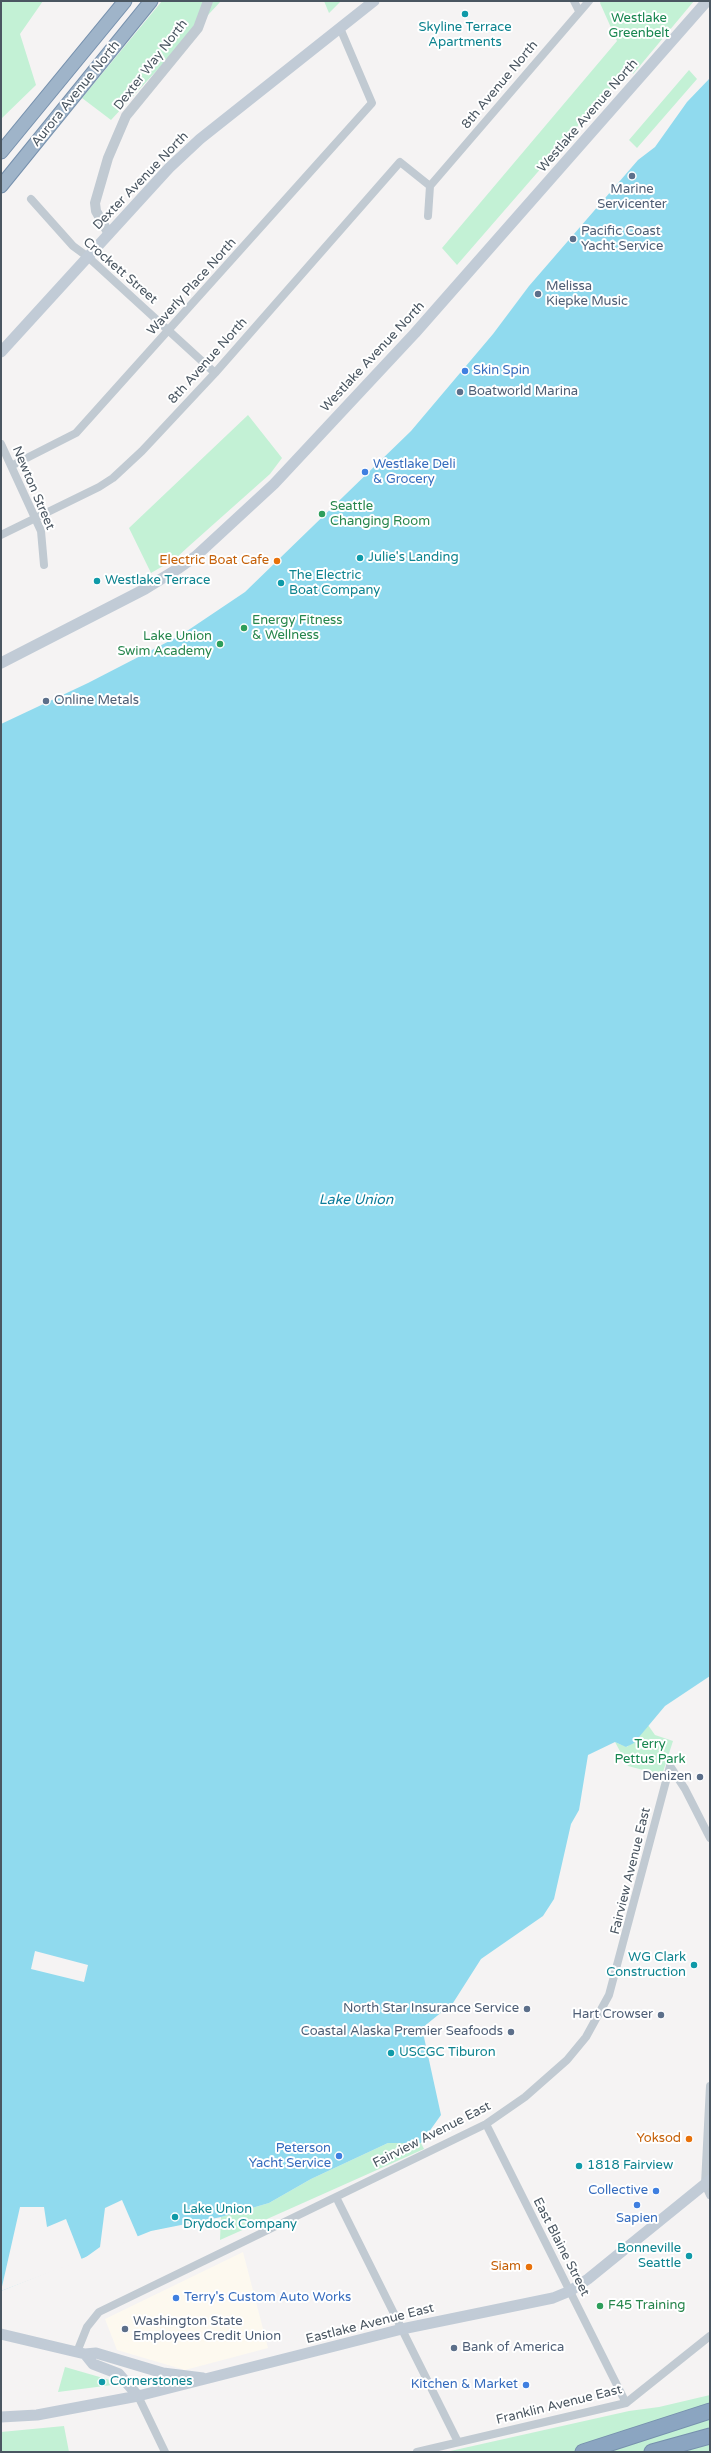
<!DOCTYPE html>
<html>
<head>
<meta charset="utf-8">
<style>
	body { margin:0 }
	#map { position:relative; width:711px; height:2453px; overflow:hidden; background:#f5f3f3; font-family:"Varela Round",sans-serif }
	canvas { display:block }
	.frame { position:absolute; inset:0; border:2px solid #4a5661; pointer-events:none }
</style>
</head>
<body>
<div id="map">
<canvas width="711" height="2453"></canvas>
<div class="frame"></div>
</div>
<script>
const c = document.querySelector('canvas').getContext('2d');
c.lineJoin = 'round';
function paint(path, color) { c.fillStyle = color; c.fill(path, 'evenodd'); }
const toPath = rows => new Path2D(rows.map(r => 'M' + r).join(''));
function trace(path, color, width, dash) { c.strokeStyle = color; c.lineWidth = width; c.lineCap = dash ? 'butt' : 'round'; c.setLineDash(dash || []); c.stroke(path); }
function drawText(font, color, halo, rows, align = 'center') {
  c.font = font + ' "Varela Round",sans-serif'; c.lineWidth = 4; c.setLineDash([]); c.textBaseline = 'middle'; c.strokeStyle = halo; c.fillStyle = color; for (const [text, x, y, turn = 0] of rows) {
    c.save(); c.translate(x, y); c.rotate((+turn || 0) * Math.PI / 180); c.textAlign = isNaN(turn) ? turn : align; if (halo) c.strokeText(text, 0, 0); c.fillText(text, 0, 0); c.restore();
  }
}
paint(toPath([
	[243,2252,268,2348,185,2370,117,2350,105,2319]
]), '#fdf9ef');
paint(toPath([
	[1,1,43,1,20,34,36,85,1,119],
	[162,1,221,1,111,120,82,98],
	[324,1,341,1,329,13],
	[601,1,694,1,633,74,629,67,457,265,442,248,617,41,600,3],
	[689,70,697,79,637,148,629,140],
	[248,415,282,458,270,474,188,547,175,559,151,573,129,528],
	[648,1725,655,1735,673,1741,662,1775,628,1766,615,1742,627,1747],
	[388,2143,421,2143,424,2149,220,2240,221,2217,269,2203,311,2179],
	[65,2367,110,2380,112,2385,58,2392],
	[710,2395,710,2452,446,2452,629,2411,659,2407],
	[64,2426,69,2452,1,2452,1,2432]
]), '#c3f1d5');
paint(toPath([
	[710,78,710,1676,665,1706,634,1743,626,1747,615,1742,588,1755,579,1810,571,1824,554,1899,543,1916,481,1959,453,2003,422,2028,441,2115,421,2143,388,2143,311,2179,269,2203,221,2217,151,2231,1,2291,1,724,88,683,181,635,245,592,411,431,493,334,529,286,638,160,655,147,687,102]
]), '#90daee');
paint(toPath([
	[35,1951,88,1965,84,1982,31,1969],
	[122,2200,138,2237,82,2260,1,2291,20,2207,44,2207,47,2227,66,2219,82,2260,100,2247,105,2208]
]), '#f5f3f3');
const trunk = toPath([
	[1,152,125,1],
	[1,186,151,1]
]);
const motorway = toPath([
	[583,2452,710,2411],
	[652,2452,710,2436]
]);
trace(trunk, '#7690ad', 15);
trace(motorway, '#7690ad', 17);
trace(toPath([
	[574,1,579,11],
	[430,186,589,1],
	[31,199,73,246,88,257,215,373],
	[428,216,430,186],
	[1,444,41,531,44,565],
	[11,466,76,433,372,103,340,28],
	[1,535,99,487,113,478,142,451,215,373,400,162,430,186],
	[670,1766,685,1789,710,1838],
	[710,2086,705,2184,710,2195],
	[486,2124,626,2403],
	[336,2197,458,2442],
	[77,2352,87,2327,99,2312,486,2124,525,2097,567,2060,586,2037,609,1995,670,1766],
	[138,2396,165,2452],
	[417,2452,626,2403,710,2336]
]), '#c1cad2', 8);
trace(toPath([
	[109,234,96,211,95,203,108,158,126,116,198,28,208,1]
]), '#c1cad2', 10);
trace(toPath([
	[1,352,169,168,200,139,374,1],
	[1,663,145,589,179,568,196,556,274,484,415,333,707,1],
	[1,2334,85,2354,96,2353,163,2373,203,2378],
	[85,2354,93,2364,119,2374,138,2396],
	[1,2417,37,2415,138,2396,402,2329,553,2298,570,2291,588,2279,710,2180]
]), '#c1cbd6', 11);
trace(trunk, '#9fb4c9', 13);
trace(motorway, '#8ba5c1', 15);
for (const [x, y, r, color] of [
	[465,14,4,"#0f9aa8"],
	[632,176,4,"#5c6f8a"],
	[573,239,4,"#5c6f8a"],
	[538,294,4,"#5c6f8a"],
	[465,371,4,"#3f7fe0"],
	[460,392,4,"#5c6f8a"],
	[365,472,4,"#3f7fe0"],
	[322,514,4,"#2e9e5b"],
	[360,558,4,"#0f9aa8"],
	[277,561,4,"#e8710a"],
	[97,581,4,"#0f9aa8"],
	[281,583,4,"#0f9aa8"],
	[244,628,4,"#2e9e5b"],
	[220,644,4,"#2e9e5b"],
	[46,701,4,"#5c6f8a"],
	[700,1777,4,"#5c6f8a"],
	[694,1965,4,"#0f9aa8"],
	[527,2009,4,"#5c6f8a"],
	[661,2015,4,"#5c6f8a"],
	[511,2032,4,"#5c6f8a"],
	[391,2053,4,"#0f9aa8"],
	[689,2139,4,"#e8710a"],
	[339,2156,4,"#3f7fe0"],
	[579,2166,4,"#0f9aa8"],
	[656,2191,4,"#3f7fe0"],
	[637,2205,4,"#3f7fe0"],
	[175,2217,4,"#0f9aa8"],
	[689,2256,4,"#0f9aa8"],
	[529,2267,4,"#e8710a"],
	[176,2298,4,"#3f7fe0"],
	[600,2306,4,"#2e9e5b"],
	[125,2329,4,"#5c6f8a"],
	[454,2348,4,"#5c6f8a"],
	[102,2382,4,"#0f9aa8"],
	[526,2385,4,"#3f7fe0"]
]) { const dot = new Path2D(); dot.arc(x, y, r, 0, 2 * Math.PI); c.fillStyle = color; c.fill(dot); trace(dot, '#fff', 1.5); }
drawText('13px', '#17864f', '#fff', [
	["Westlake",639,19],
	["Greenbelt",639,34],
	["Terry",650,1745],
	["Pettus Park",650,1760]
]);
drawText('13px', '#0d838f', '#fff', [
	["Skyline Terrace",465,28,"center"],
	["Apartments",465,43,"center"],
	["Julie's Landing",368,558],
	["The Electric",289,576],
	["Boat Company",289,591],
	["Westlake Terrace",105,581],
	["WG Clark",686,1958,"right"],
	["Construction",686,1973,"right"],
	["USCGC Tiburon",399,2053],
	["1818 Fairview",587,2166],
	["Lake Union",183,2210],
	["Drydock Company",183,2225],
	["Bonneville",681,2249,"right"],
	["Seattle",681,2264,"right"],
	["Cornerstones",110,2382]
], 'left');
drawText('13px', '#4a5661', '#fff', [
	["Dexter Way North",151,65,-52],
	["8th Avenue North",500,85,-50],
	["Aurora Avenue North",76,94,-51],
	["Westlake Avenue North",588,116,-49],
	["Dexter Avenue North",141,181,-46],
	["Crockett Street",120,271,41],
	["Waverly Place North",192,287,-48],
	["Westlake Avenue North",373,357,-47],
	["8th Avenue North",208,361,-48],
	["Newton Street",33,488,67],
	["Fairview Avenue East",631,1871,-76],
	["Fairview Avenue East",432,2135,-27],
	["East Blaine Street",561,2247,63],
	["Eastlake Avenue East",370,2324,-14],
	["Franklin Avenue East",559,2405,-14]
]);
drawText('13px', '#4e5e75', '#fff', [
	["Marine",632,190,"center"],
	["Servicenter",632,205,"center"],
	["Pacific Coast",581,232],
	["Yacht Service",581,247],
	["Melissa",546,287],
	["Kiepke Music",546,302],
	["Boatworld Marina",468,392],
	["Online Metals",54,701],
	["Denizen",692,1777,"right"],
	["North Star Insurance Service",519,2009,"right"],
	["Hart Crowser",653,2015,"right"],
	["Coastal Alaska Premier Seafoods",503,2032,"right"],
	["Washington State",133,2322],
	["Employees Credit Union",133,2337],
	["Bank of America",462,2348]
], 'left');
drawText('13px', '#366cbe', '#fff', [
	["Skin Spin",473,371],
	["Westlake Deli",373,465],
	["& Grocery",373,480],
	["Peterson",331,2149,"right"],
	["Yacht Service",331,2164,"right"],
	["Collective",648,2191,"right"],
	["Sapien",637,2219,"center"],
	["Terry's Custom Auto Works",184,2298],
	["Kitchen & Market",518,2385,"right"]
], 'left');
drawText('13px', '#27864d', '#fff', [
	["Seattle",330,507],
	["Changing Room",330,522],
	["Energy Fitness",252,621],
	["& Wellness",252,636],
	["Lake Union",212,637,"right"],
	["Swim Academy",212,652,"right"],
	["F45 Training",608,2306]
], 'left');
drawText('13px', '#c56008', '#fff', [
	["Electric Boat Cafe",269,561],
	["Yoksod",681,2139],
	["Siam",521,2267]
], 'right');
drawText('italic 14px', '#0c7c9b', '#fff', [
	["Lake Union",356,1200]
]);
</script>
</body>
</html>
